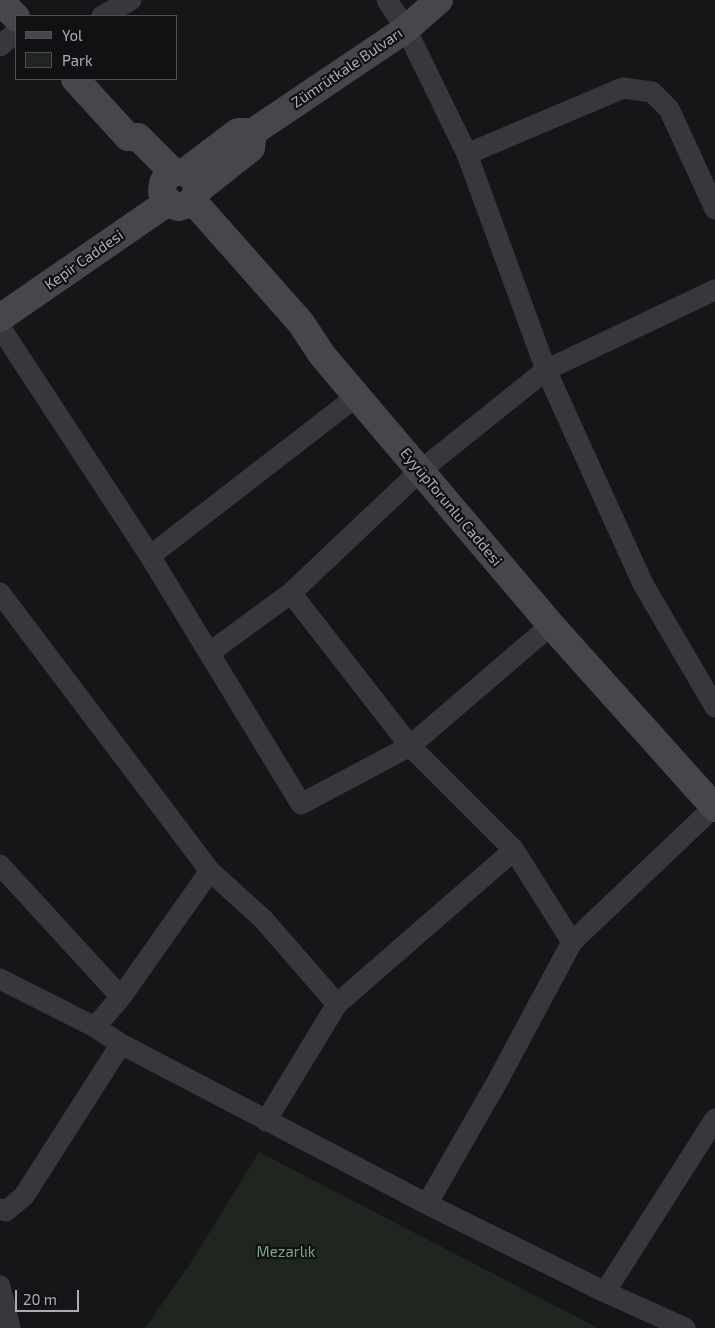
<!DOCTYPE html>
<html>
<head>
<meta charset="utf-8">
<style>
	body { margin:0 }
	#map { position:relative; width:715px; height:1328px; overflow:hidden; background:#161618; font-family:"Exo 2",sans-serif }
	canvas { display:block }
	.legend { position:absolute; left:15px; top:15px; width:162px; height:65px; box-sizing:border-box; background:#111113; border:1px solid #4d4f55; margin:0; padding:6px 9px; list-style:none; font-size:15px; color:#a8adb8 }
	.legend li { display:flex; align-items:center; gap:10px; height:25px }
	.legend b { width:25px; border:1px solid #4d4f55 }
	.scale { position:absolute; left:15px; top:1290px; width:64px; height:22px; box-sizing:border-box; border:2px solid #a8adb8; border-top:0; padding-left:6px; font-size:15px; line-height:18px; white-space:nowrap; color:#a8adb8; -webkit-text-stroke:4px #111113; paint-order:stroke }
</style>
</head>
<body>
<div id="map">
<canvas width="715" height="1328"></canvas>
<ul class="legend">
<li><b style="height:6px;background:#45474d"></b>Yol</li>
<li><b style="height:14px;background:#1e261f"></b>Park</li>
</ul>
<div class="scale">20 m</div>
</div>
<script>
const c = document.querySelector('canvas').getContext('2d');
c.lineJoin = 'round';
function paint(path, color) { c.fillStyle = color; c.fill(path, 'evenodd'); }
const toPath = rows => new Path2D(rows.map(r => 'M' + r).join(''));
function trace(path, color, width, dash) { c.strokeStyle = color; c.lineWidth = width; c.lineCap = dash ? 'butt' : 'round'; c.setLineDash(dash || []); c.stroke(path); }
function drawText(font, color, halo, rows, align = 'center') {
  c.font = font + ' "Exo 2",sans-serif'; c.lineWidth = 4.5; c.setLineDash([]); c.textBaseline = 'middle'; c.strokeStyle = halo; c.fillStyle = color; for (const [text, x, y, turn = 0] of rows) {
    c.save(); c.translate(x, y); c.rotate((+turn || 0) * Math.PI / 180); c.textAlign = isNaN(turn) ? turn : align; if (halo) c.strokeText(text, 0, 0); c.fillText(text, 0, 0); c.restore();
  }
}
paint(toPath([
	[259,1152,598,1328,145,1328,190,1264]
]), '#1e261f');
trace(toPath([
	[387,0,406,29,467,154,546,370,643,584,715,707],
	[102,16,131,0],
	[0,46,16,32],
	[467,154,623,88,652,92,669,109,715,209],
	[0,327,150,556,301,804,410,746,551,625],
	[150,556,357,396],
	[0,593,210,871,263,919,337,1004],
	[291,593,410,746,514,850,572,942],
	[209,653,291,593,420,471,546,370,715,290],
	[0,865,121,997],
	[0,979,95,1027,121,1044,427,1204,605,1292,685,1328],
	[95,1027,121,997,210,871],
	[266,1121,337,1004,514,850],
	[427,1204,497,1082,572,942,715,806],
	[0,1209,6,1211,24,1196,121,1044],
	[0,1286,10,1328],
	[605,1292,715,1119]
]), '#37383d', 21);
trace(toPath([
	[0,1,16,17],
	[75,79,128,137],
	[253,132,406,29,439,0],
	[128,137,138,137,173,172],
	[185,172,190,175,197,184,196,195,189,204,178,207,172,205,164,197,162,192,163,183,168,175,173,172,185,172,238,132,253,132],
	[198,190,251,148,253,132],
	[193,201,301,323,322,355,551,625,715,808],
	[0,318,168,202]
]), '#45474d', 28);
drawText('15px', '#a8adb8', '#111113', [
	["Zümrütkale Bulvarı",347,68,-34],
	["Kepir Caddesi",84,260,-35],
	["EyyüpTorunlu Caddesi",451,507,50]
]);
drawText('15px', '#7fa381', '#111113', [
	["Mezarlık",286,1252]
]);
</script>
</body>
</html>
